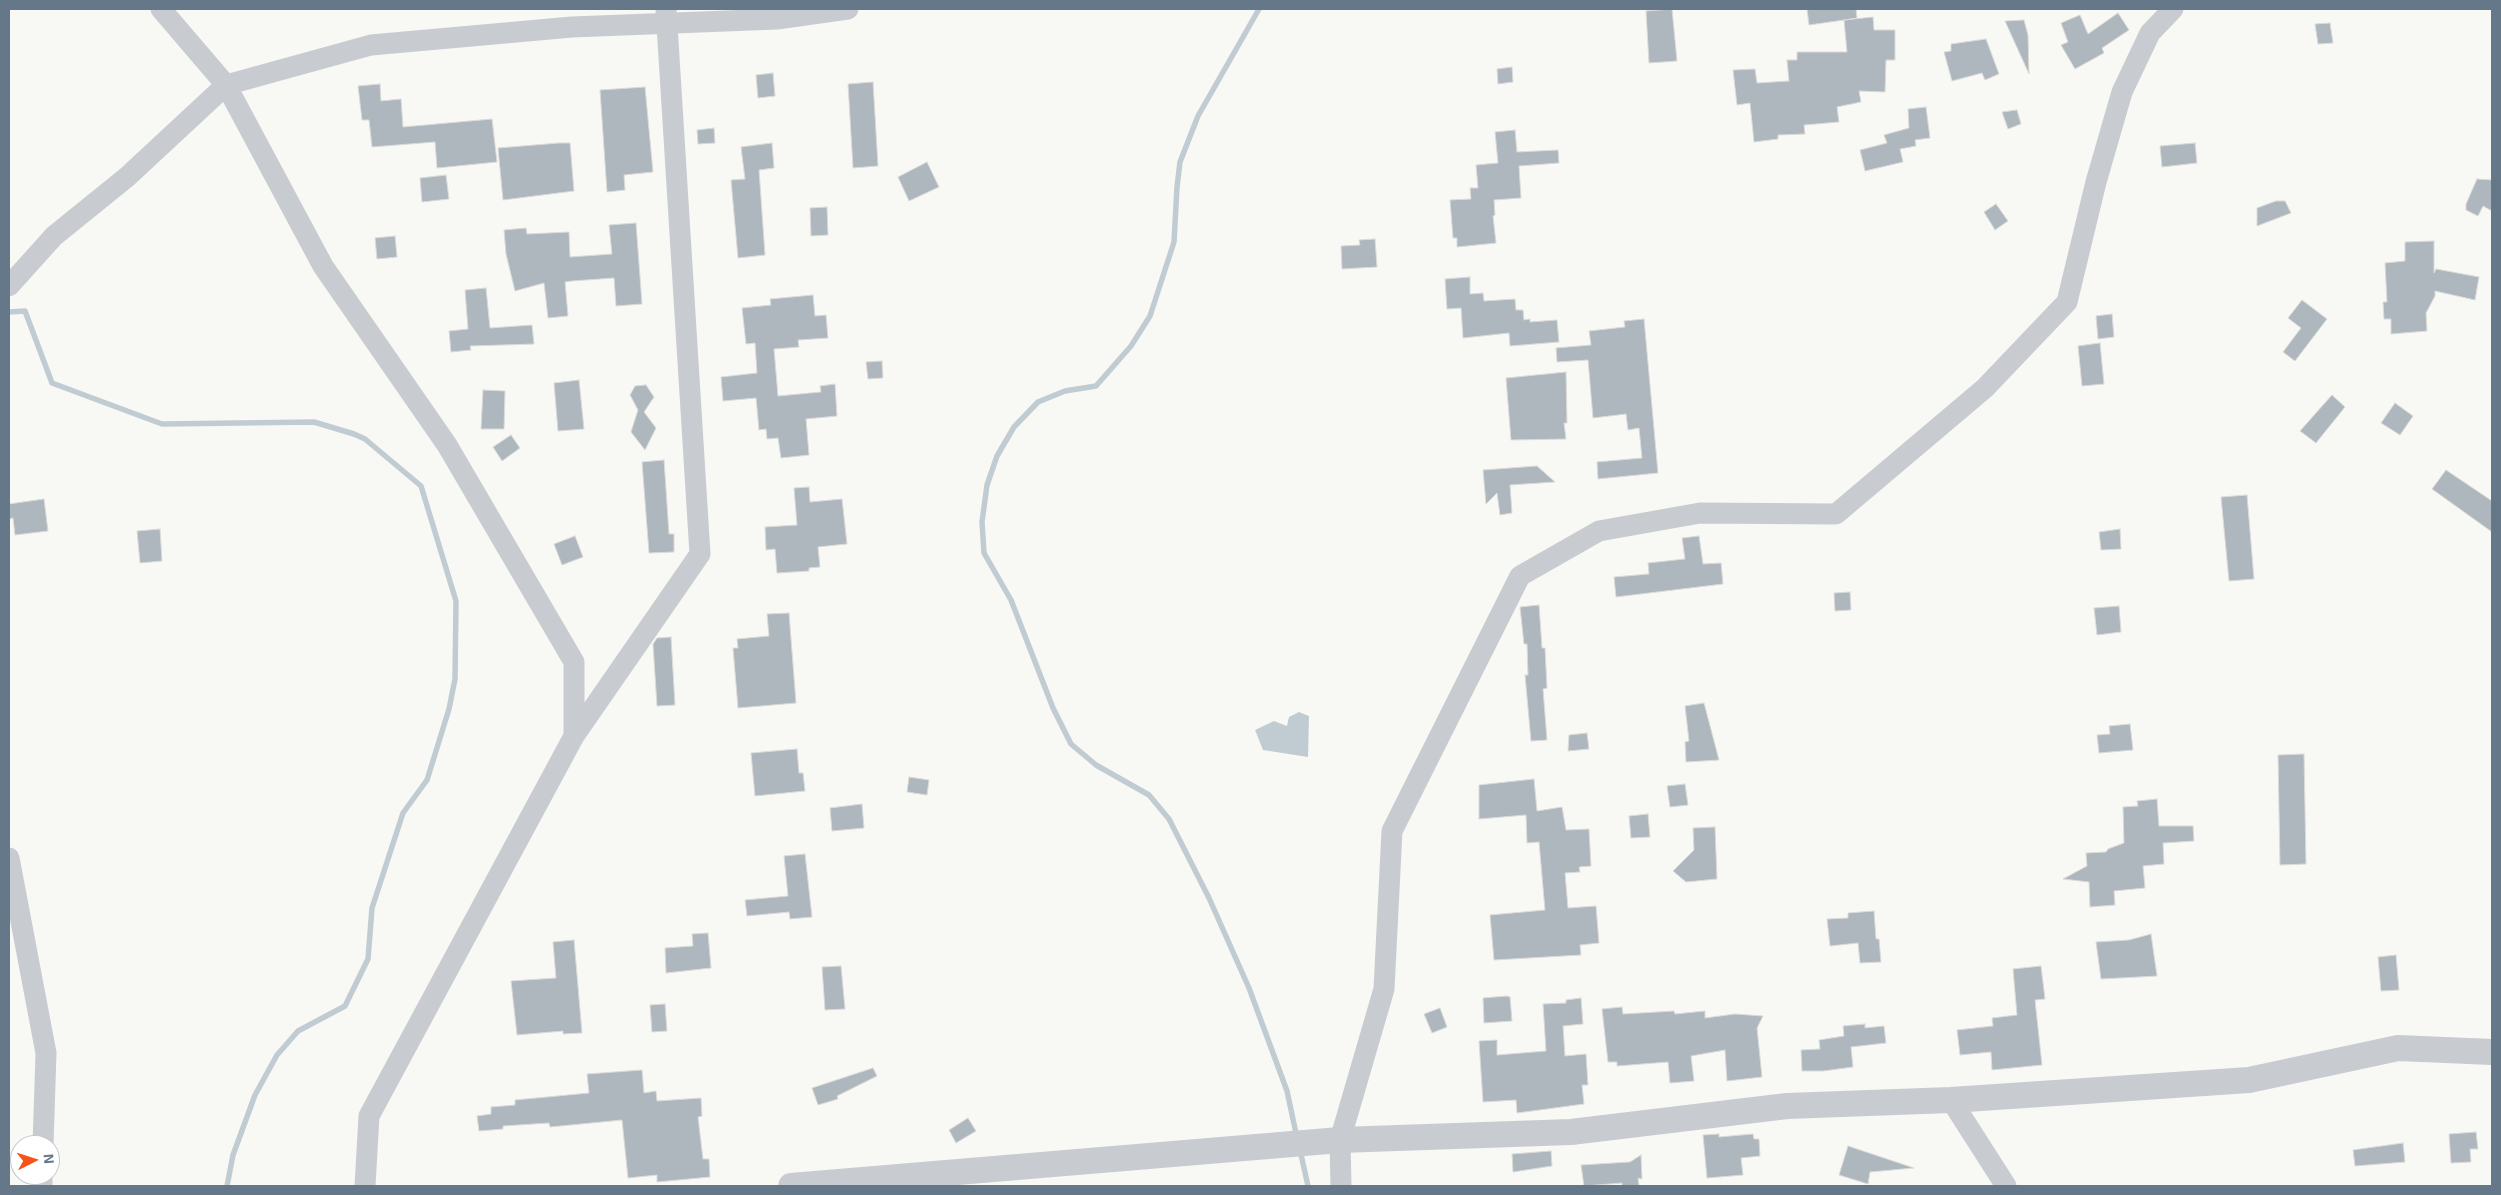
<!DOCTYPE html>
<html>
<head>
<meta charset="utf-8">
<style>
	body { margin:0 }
	#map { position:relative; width:2501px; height:1195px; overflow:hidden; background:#f8f9f5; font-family:"Exo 2",sans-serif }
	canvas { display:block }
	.frame { position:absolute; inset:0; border:10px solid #64788a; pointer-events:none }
	.north { position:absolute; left:10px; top:1135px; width:50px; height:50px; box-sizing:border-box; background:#fff; border:1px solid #c1c9d0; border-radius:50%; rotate:85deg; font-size:14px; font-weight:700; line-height:20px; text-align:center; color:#64788a }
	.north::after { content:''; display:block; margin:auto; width:18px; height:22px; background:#f55319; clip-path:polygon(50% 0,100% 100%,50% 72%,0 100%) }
</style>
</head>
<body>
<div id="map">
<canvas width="2501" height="1195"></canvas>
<div class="frame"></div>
<div class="north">N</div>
</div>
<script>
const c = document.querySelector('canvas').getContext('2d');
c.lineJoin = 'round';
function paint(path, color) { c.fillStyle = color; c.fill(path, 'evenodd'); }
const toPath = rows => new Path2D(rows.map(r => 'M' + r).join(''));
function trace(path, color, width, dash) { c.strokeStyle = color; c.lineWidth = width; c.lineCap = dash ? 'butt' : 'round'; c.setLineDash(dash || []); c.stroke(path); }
paint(toPath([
	[1299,712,1309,716,1308,757,1263,750,1255,730,1274,721,1287,726,1289,717]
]), '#c1ccd2');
trace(toPath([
	[1259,9,1198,116,1180,162,1177,187,1174,242,1150,316,1131,346,1096,386,1065,391,1038,402,1014,427,997,456,987,485,982,522,984,553,1011,600,1053,708,1071,744,1096,765,1149,795,1169,819,1209,898,1249,988,1287,1091,1297,1138],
	[9,312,25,311,52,383,162,424,314,422,354,434,365,439,421,486,456,601,455,679,449,709,427,780,403,813,372,908,368,959,345,1006,298,1031,277,1055,255,1095,233,1155,227,1186],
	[1300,1150,1308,1186]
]), '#c1ccd2', 5.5);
const building = toPath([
	[1672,9,1677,61,1649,63,1646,11,1672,9],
	[1807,9,1856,9,1857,18,1844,20,1873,17,1874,30,1895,30,1895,60,1886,60,1885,92,1859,91,1861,102,1837,107,1839,122,1804,125,1805,134,1778,135,1778,139,1754,142,1750,103,1737,105,1733,70,1755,69,1757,83,1789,81,1787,60,1797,60,1797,52,1847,52,1844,20,1809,25,1807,9],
	[2118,13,2129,30,2102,48,2104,53,2075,69,2061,45,2068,42,2061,23,2080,15,2088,34,2118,13],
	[2024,20,2028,35,2029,74,2005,21,2024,20],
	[2330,23,2333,43,2318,44,2315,24,2330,23],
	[1986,39,1999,74,1985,80,1982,73,1952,81,1944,52,1951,51,1951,44,1986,39],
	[1512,67,1513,82,1498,84,1497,69,1512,67],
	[773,73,775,96,758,98,756,75,773,73],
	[873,82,878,166,853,168,848,84,873,82],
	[380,84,381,101,401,99,403,127,492,119,497,162,437,168,435,142,372,147,369,120,362,120,358,86,380,84],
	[645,87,653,172,624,175,625,190,607,192,600,90,645,87],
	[1926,107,1930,138,1915,140,1916,146,1900,149,1903,162,1865,171,1860,150,1887,143,1884,135,1909,128,1908,109,1926,107],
	[2017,110,2021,124,2008,129,2002,112,2017,110],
	[714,128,715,143,698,144,697,130,714,128],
	[1515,130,1517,152,1558,150,1559,163,1519,166,1521,198,1494,200,1495,215,1493,216,1496,243,1457,247,1457,238,1453,238,1450,200,1471,199,1470,188,1478,188,1476,165,1498,163,1495,132,1515,130],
	[559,143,570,143,574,191,503,200,498,148,559,143],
	[772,143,774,168,759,170,765,255,738,258,731,180,745,179,741,147,772,143],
	[2195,143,2197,163,2162,167,2160,146,2195,143],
	[927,162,939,187,909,201,898,177,927,162],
	[446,175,449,199,422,202,420,178,446,175],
	[2477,179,2492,180,2492,211,2483,206,2478,216,2466,210,2466,204,2477,179],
	[2276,201,2285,201,2291,213,2257,226,2257,208,2276,201],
	[1996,204,2008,221,1995,230,1984,212,1996,204],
	[827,207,828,235,811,236,810,208,827,207],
	[636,223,642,304,616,306,614,278,572,281,565,282,568,316,548,318,544,283,515,291,506,254,504,230,526,228,527,234,569,232,570,257,612,254,609,225,636,223],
	[395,236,397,257,377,259,375,238,395,236],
	[1375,239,1377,267,1342,269,1341,246,1360,245,1359,240,1375,239],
	[2434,241,2434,273,2436,269,2479,277,2475,300,2435,291,2435,296,2426,313,2427,331,2391,334,2391,319,2384,319,2383,302,2387,302,2385,263,2405,261,2405,242,2434,241],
	[1470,277,1470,294,1483,293,1484,301,1515,299,1516,310,1523,310,1524,320,1530,319,1530,322,1557,320,1559,342,1510,346,1509,333,1463,338,1461,308,1447,309,1445,279,1470,277],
	[486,288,490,328,532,325,534,344,470,346,471,350,451,352,449,331,468,329,465,290,486,288],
	[813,295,815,316,826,315,828,338,798,340,799,347,774,349,778,396,821,392,820,386,835,384,837,416,806,419,809,455,781,458,778,438,767,439,766,429,759,430,756,398,723,401,721,377,757,373,755,343,746,344,742,308,771,305,770,299,813,295],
	[2302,300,2327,319,2295,361,2283,352,2301,328,2288,318,2302,300],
	[2112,314,2114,337,2098,339,2096,316,2112,314],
	[1644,319,1658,473,1598,479,1597,462,1642,458,1639,428,1628,430,1626,414,1593,418,1588,360,1557,362,1556,348,1591,345,1589,331,1625,327,1624,321,1644,319],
	[2100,343,2104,384,2082,386,2078,346,2100,343],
	[882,361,883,378,868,379,866,362,882,361],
	[1566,372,1567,423,1564,423,1566,439,1511,440,1506,378,1566,372],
	[579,380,584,429,558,431,554,383,579,380],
	[646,385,654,397,644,412,656,428,645,450,631,432,638,410,630,395,635,386,646,385],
	[483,390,505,391,504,429,481,429,483,390],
	[2332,395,2345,407,2316,443,2300,431,2332,395],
	[2395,403,2413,416,2400,435,2381,423,2395,403],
	[511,435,520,448,502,461,493,447,511,435],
	[664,460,669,534,674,534,674,552,649,553,642,462,664,460],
	[1537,466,1555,482,1510,485,1512,513,1500,515,1497,493,1486,504,1483,470,1537,466],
	[2446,470,2492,501,2492,532,2432,489,2446,470],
	[809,487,810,502,842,499,847,544,818,547,820,567,809,568,809,571,777,573,775,549,766,550,765,527,797,525,794,488,809,487],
	[2247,495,2254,579,2229,581,2221,497,2247,495],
	[44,499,48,531,15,535,13,518,9,519,9,504,44,499],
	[160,529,162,561,140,563,137,531,160,529],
	[2120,529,2121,549,2101,550,2099,532,2120,529],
	[575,536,583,557,562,565,554,544,575,536],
	[1699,536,1703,564,1721,563,1723,584,1616,597,1614,577,1649,574,1648,563,1685,559,1682,538,1699,536],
	[1850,592,1851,610,1835,611,1834,593,1850,592],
	[1539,605,1542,648,1545,648,1547,688,1543,689,1547,740,1531,741,1525,675,1528,675,1527,644,1524,644,1520,607,1539,605],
	[2119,606,2121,632,2097,635,2094,608,2119,606],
	[789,613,796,703,738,708,733,648,738,648,737,639,769,636,767,614,789,613],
	[671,637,675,705,657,706,653,644,657,638,671,637],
	[1704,703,1719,760,1686,762,1685,742,1689,741,1685,706,1704,703],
	[2130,724,2133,750,2099,753,2097,735,2110,734,2109,726,2130,724],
	[1587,733,1589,749,1568,751,1569,735,1587,733],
	[797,749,799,773,803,773,805,791,755,796,751,753,797,749],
	[2304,754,2306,864,2280,865,2278,755,2304,754],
	[909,777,929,780,927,795,907,792,909,777],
	[1534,779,1537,811,1562,807,1566,830,1589,829,1591,866,1579,867,1580,872,1565,873,1568,908,1596,906,1599,943,1580,945,1581,955,1494,960,1490,915,1545,910,1539,842,1527,843,1526,815,1479,819,1479,785,1534,779],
	[1685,784,1688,805,1670,807,1667,786,1685,784],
	[2157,799,2159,826,2193,826,2194,841,2163,843,2164,864,2143,866,2145,888,2114,891,2115,905,2090,907,2089,882,2063,879,2087,866,2086,853,2106,852,2108,849,2124,843,2123,807,2138,806,2137,801,2157,799],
	[862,804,864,828,832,831,830,808,862,804],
	[1648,814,1650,837,1631,838,1629,816,1648,814],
	[1715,827,1717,879,1686,882,1673,871,1694,850,1693,828,1715,827],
	[805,854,812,917,790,919,789,912,747,916,745,900,788,896,784,856,805,854],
	[1874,911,1876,939,1879,939,1881,962,1860,963,1858,943,1830,946,1827,919,1848,918,1848,913,1874,911],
	[708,933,711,968,666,973,665,948,693,946,692,934,708,933],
	[2151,934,2157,976,2101,979,2096,942,2129,940,2151,934],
	[574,940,582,1033,563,1034,563,1031,517,1035,511,981,556,978,553,942,574,940],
	[2396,955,2399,990,2381,991,2378,957,2396,955],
	[841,966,845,1009,825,1010,822,967,841,966],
	[2041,966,2045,999,2035,1000,2042,1065,1992,1070,1991,1052,1960,1055,1957,1030,1993,1026,1992,1018,2017,1015,2013,969,2041,966],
	[1507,996,1510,997,1512,1021,1484,1023,1483,998,1507,996],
	[1581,998,1583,1024,1563,1026,1565,1056,1586,1054,1588,1085,1582,1085,1584,1104,1517,1113,1516,1100,1483,1102,1479,1041,1497,1040,1497,1055,1546,1051,1543,1004,1566,1003,1566,1000,1581,998],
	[665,1004,667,1031,652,1032,650,1005,665,1004],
	[1622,1007,1623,1014,1674,1011,1675,1014,1705,1011,1705,1018,1735,1014,1763,1016,1757,1028,1762,1077,1727,1081,1725,1050,1691,1056,1694,1081,1670,1083,1668,1062,1617,1066,1617,1062,1608,1062,1602,1009,1622,1007],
	[1440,1008,1447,1027,1432,1033,1424,1014,1440,1008],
	[1865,1024,1865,1028,1884,1026,1886,1043,1851,1047,1853,1067,1823,1071,1802,1071,1801,1050,1820,1049,1819,1040,1844,1036,1843,1026,1865,1024],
	[873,1068,877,1076,837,1096,838,1099,818,1105,812,1088,873,1068],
	[642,1070,644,1093,656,1091,657,1101,701,1098,702,1116,698,1117,703,1159,709,1159,710,1177,657,1182,657,1175,628,1178,622,1120,550,1127,549,1123,503,1126,503,1129,479,1131,477,1116,491,1114,491,1107,515,1105,515,1100,589,1093,587,1074,642,1070],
	[968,1118,976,1131,956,1143,949,1130,968,1118],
	[2476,1132,2478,1149,2470,1149,2471,1162,2451,1163,2449,1134,2476,1132],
	[1719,1134,1719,1137,1753,1134,1754,1139,1759,1139,1760,1156,1741,1158,1743,1175,1707,1178,1703,1135,1719,1134],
	[2403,1143,2405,1162,2355,1166,2353,1150,2403,1143],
	[1848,1146,1914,1168,1870,1172,1868,1184,1839,1175,1848,1146],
	[1551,1151,1552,1166,1513,1172,1512,1154,1551,1151],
	[1641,1155,1642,1179,1638,1178,1639,1186,1622,1186,1622,1183,1584,1186,1581,1165,1630,1162,1641,1155]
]);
paint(building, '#aeb7be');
trace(building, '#dadad8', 1);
trace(toPath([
	[161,9,226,85,323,266,447,445,574,662,574,736],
	[9,286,54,236,127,177,226,85,371,45,572,27,777,19,848,9],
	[9,858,46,1053,43,1145],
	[1951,1100,2006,1186],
	[42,1186,42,1175],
	[365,1186,369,1116,574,736,700,554,666,9],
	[1341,1186,1340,1140,1384,989,1392,831,1520,576,1599,531,1700,513,1836,514,1985,388,2067,302,2096,182,2122,92,2150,33,2173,9]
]), '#c8ccd0', 21);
trace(toPath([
	[791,1186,1340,1140,1571,1132,1787,1106,1951,1100,2249,1080,2398,1048,2492,1052]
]), '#c8ccd0', 26);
</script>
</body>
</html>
